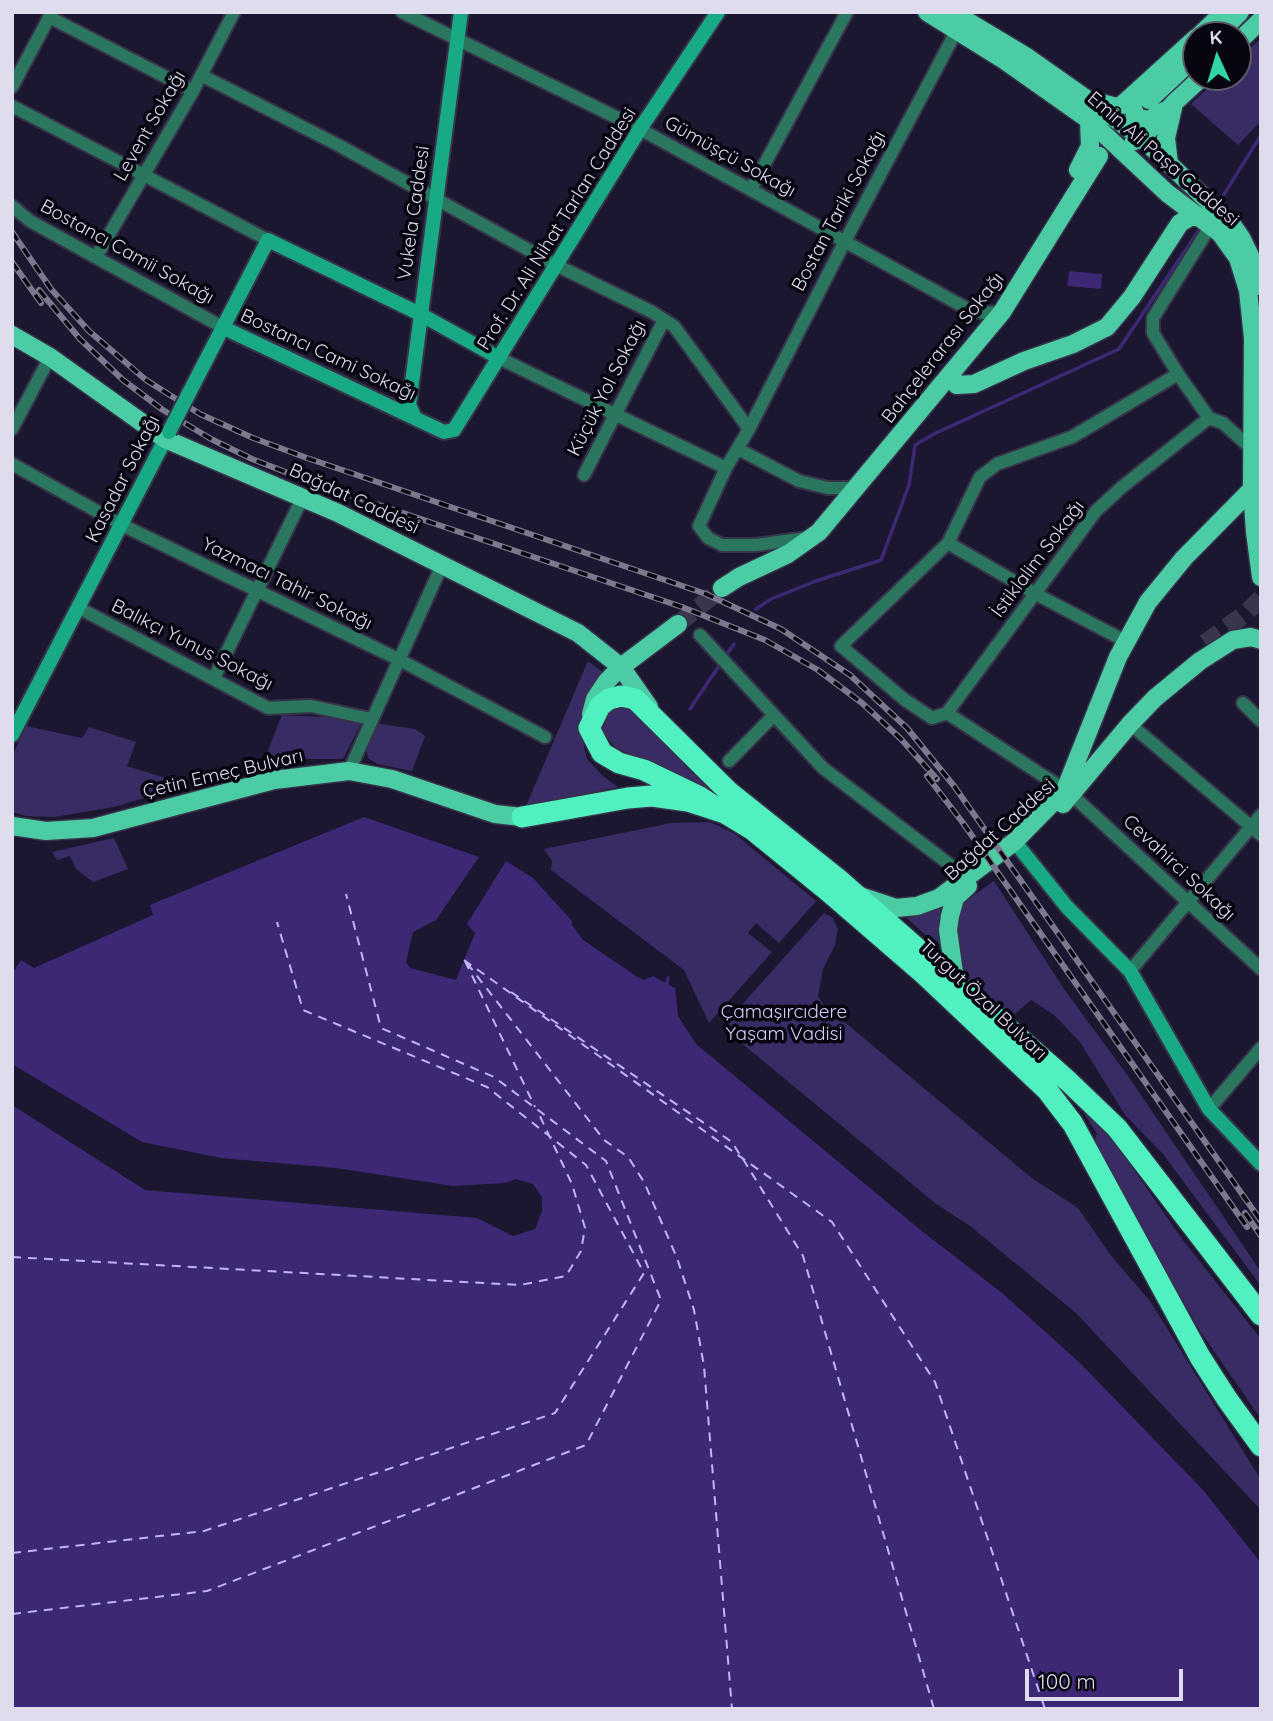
<!DOCTYPE html>
<html>
<head>
<meta charset="utf-8">
<style>
	body { margin:0 }
	#map { position:relative; width:1273px; height:1721px; overflow:hidden; background:#1c1730; font-family:Quicksand,sans-serif }
	canvas { display:block }
	.frame { position:absolute; inset:0; border:14px solid #dedced; pointer-events:none }
	.north { position:absolute; left:1182px; top:21px; width:70px; height:70px; box-sizing:border-box; background:#07050f; border:2px solid #5d5b68; border-radius:50%; rotate:356deg; font-size:19px; font-weight:700; line-height:28px; text-align:center; color:#dedced }
	.north::after { content:''; display:block; margin:auto; width:24px; height:32px; background:#33d4a8; clip-path:polygon(50% 0,100% 100%,50% 72%,0 100%) }
	.scale { position:absolute; left:1025px; top:1669px; width:158px; height:32px; box-sizing:border-box; border:4px solid #dedced; border-top:0; padding-left:9px; font-size:21px; line-height:24px; white-space:nowrap; color:#dedced; -webkit-text-stroke:5px #07050f; paint-order:stroke }
</style>
</head>
<body>
<div id="map">
<canvas width="1273" height="1721"></canvas>
<div class="frame"></div>
<div class="north">K</div>
<div class="scale">100 m</div>
</div>
<script>
const c = document.querySelector('canvas').getContext('2d');
c.lineJoin = 'round';
function paint(path, color) { c.fillStyle = color; c.fill(path, 'evenodd'); }
const toPath = rows => new Path2D(rows.map(r => 'M' + r).join(''));
function trace(path, color, width, dash) { c.strokeStyle = color; c.lineWidth = width; c.lineCap = dash ? 'butt' : 'round'; c.setLineDash(dash || []); c.stroke(path); }
function drawText(font, color, halo, rows, align = 'center') {
  c.font = font + ' Quicksand,sans-serif'; c.lineWidth = 7; c.setLineDash([]); c.textBaseline = 'middle'; c.strokeStyle = halo; c.fillStyle = color; for (const [text, x, y, turn = 0] of rows) {
    c.save(); c.translate(x, y); c.rotate((+turn || 0) * Math.PI / 180); c.textAlign = isNaN(turn) ? turn : align; if (halo) c.strokeText(text, 0, 0); c.fillText(text, 0, 0); c.restore();
  }
}
paint(toPath([
	[1261,38,1261,121,1238,145,1191,104,1220,77,1238,77,1238,60],
	[588,661,605,674,583,728,584,747,587,759,604,777,618,787,526,806],
	[610,702,632,709,691,772,707,781,743,810,616,748,603,733,602,727,602,720],
	[282,715,342,718,361,724,343,759,306,759,270,766,268,750],
	[380,724,415,729,425,736,412,771,377,764,368,758,366,744,369,733],
	[26,726,82,738,89,727,136,742,127,766,188,785,114,807,54,817,26,816,12,812,12,757],
	[710,822,735,834,816,901,779,943,756,923,748,933,772,952,709,1023,684,970,551,870,552,861,544,849,671,823],
	[114,838,128,869,93,882,76,869,70,856,57,860,52,852],
	[994,881,1064,989,1128,1076,1261,1272,1261,1286,1163,1154,1125,1115,1080,1042,1054,1015,1031,1000,1008,1020,960,977,953,921,960,905],
	[946,901,939,947,900,912],
	[824,913,833,918,838,929,835,945,823,969,818,996,824,1005,1033,1179,1078,1208,1112,1257,1150,1301,1261,1480,1261,1510,1076,1313,970,1226,935,1203,722,1027],
	[1079,1105,1113,1140,1182,1239,1261,1339,1261,1419,1200,1331,1094,1142,1097,1134]
]), '#392c64');
paint(toPath([
	[1069,271,1102,274,1101,289,1067,286],
	[364,817,479,857,436,920,413,932,406,962,410,968,456,980,475,933,467,924,506,861,533,878,572,921,572,925,583,940,636,976,644,980,653,976,675,988,678,1016,696,1044,923,1232,1002,1293,1080,1363,1203,1490,1261,1563,1261,1709,12,1709,12,1105,145,1190,477,1218,513,1236,535,1229,542,1211,542,1197,533,1184,516,1179,505,1183,453,1186,336,1168,221,1158,142,1142,12,1064,12,974,21,960,34,968,153,915,150,905,157,902]
]), '#3d2875');
trace(toPath([
	[1223,196,1261,135],
	[756,609,771,599,816,581,881,560,909,485,915,445,936,433,1119,349,1201,227],
	[725,657,734,644],
	[690,709,721,663],
	[667,984,668,978]
]), '#3d2875', 3.5);
trace(toPath([
	[464,960,832,1222,935,1382,1045,1709],
	[465,961,535,1107],
	[467,963,604,1140,628,1157,644,1182,677,1258,694,1310,704,1366,732,1709],
	[511,992,732,1142,740,1155],
	[743,1159,803,1256,934,1709],
	[12,1257,520,1285,566,1276,581,1251,585,1228,572,1184,538,1112],
	[12,1553,204,1531,555,1413,644,1273,586,1165,487,1087,303,1010,277,922],
	[12,1614,207,1591,586,1445,661,1300,606,1161,494,1077,381,1028,346,894]
]), '#bfb5f7', 2, [9, 7]);
trace(toPath([
	[678,624,722,588],
	[1205,643,1245,614,1261,598]
]), '#39354c', 18, [18, 9]);
const street = toPath([
	[402,12,640,129,966,308,983,313,1002,312],
	[49,17,193,91],
	[201,75,340,146,556,265,652,312,674,326,749,429,726,468,699,526,708,538,722,545,756,545,807,538],
	[12,87,52,12],
	[12,106,268,240],
	[751,189,847,12],
	[12,206,30,221,224,328],
	[1211,225,1153,318,1153,333,1178,374,1209,418,1223,423,1253,450],
	[96,257,193,91,234,12],
	[499,358,726,468],
	[12,429,50,357],
	[749,429,844,243,959,26],
	[738,449,799,481,828,488,856,488],
	[12,464,120,524,398,659,545,737],
	[584,475,664,320],
	[948,543,1036,594,1125,641],
	[79,608,268,708,311,706,371,719],
	[700,635,823,768,966,877],
	[214,678,303,497],
	[1243,703,1261,721],
	[947,713,932,718,905,700,841,646,948,543,980,477,997,464,1072,437,1178,374],
	[947,713,1096,511,1122,487,1209,418],
	[947,713,1065,790],
	[1130,724,1261,835],
	[729,761,774,715],
	[349,771,442,565],
	[1072,795,1261,969],
	[1130,971,1261,815],
	[1209,1109,1261,1048]
]);
const secondary = toPath([
	[224,328,444,432,454,430,640,129,718,12],
	[188,395,268,240,420,314,499,358],
	[415,418,409,405,461,12],
	[12,735,169,432],
	[1019,847,1067,907,1130,971,1209,1109,1261,1164]
]);
const primary = toPath([
	[927,12,1001,58,1089,120,1167,193,1220,233,1238,258,1248,290,1253,338,1252,489,1255,532,1261,577],
	[952,12,1027,57,1142,138,1231,223,1242,239,1252,260,1257,286],
	[1200,35,1224,12],
	[1218,35,1240,12],
	[1238,42,1261,20],
	[1137,93,1132,106,1137,118,1149,120,1164,111],
	[1149,100,1196,56],
	[1098,102,1116,107,1122,105,1196,38],
	[1134,141,1142,138,1175,102,1202,77],
	[1169,163,1166,138,1173,108],
	[1078,170,1090,146,1089,120],
	[12,335,50,357,165,439,338,513,578,633,621,667,649,707],
	[951,375,957,385,974,384,1024,361,1073,344,1107,327,1132,297,1180,223,1190,217,1199,217],
	[722,588,739,577,788,554,819,532,1002,312,1099,156],
	[591,714,595,699,607,681,621,667,678,624],
	[1063,804,1130,724,1155,698,1200,661,1233,640,1251,637,1261,640],
	[12,826,46,831,93,828,274,780,349,771,392,779,495,814,522,817],
	[860,896,896,908,917,906,939,898,1014,842,1065,790,1118,657,1148,602,1184,558,1252,489],
	[955,980,948,930,950,916,955,898,968,886]
]);
const highway = toPath([
	[725,813,700,797,644,770,619,763,602,753,589,728,600,706,609,699,621,696,635,699,729,792,838,879,1068,1081,1117,1128,1261,1315],
	[522,817,628,798,652,796,688,801,725,813,753,830,828,891,924,974,1047,1090,1073,1124,1200,1357,1227,1399,1261,1446]
]);
trace(street, '#37334a', 16);
trace(secondary, '#37334a', 18);
trace(primary, '#37334a', 21);
trace(highway, '#37334a', 24);
trace(street, '#2a765e', 12);
trace(secondary, '#18aa84', 14);
trace(primary, '#4ccca5', 18);
trace(highway, '#50f0c1', 21);
const rail = toPath([
	[12,232,51,289,89,331,146,380,200,414,253,438,307,458,706,594,781,629,850,675,907,728,954,786,1261,1221],
	[12,262,41,303],
	[39,290,80,339,123,380,163,410,211,439,252,459,311,482,682,607,765,640,818,670,862,703,900,738,937,779],
	[927,776,963,823,1247,1227],
	[1245,1213,1261,1236]
]);
trace(rail, '#7c788d', 6);
trace(rail, '#07050f', 3.5, [10]);
const secondaryBridge = toPath([
	[169,432,188,395]
]);
trace(secondaryBridge, '#37334a', 18, []);
trace(secondaryBridge, '#18aa84', 14);
drawText('19px', '#dedced', '#07050f', [
	["Levent Sokağı",150,126,-60],
	["Gümüşçü Sokağı",730,157,29],
	["Emin Ali Paşa Caddesi",1163,159,41],
	["Bostan Tariki Sokağı",839,211,-62],
	["Vukela Caddesi",414,213,-82],
	["Prof. Dr. Ali Nihat Tarlan Caddesi",557,229,-58],
	["Bostancı Camii Sokağı",127,252,29],
	["Bahçelerarası Sokağı",943,348,-52],
	["Bostancı Cami Sokağı",328,355,25],
	["Küçük Yol Sokağı",607,388,-63],
	["Kasadar Sokağı",123,479,-63],
	["Bağdat Caddesi",354,499,25],
	["İstiklalim Sokağı",1038,559,-53],
	["Yazmacı Tahir Sokağı",287,584,26],
	["Balıkçı Yunus Sokağı",192,645,27],
	["Çetin Emeç Bulvarı",223,774,-13],
	["Bağdat Caddesi",1000,830,-42],
	["Cevahirci Sokağı",1179,868,43],
	["Turgut Özal Bulvarı",983,1000,43]
]);
drawText('19px', '#d5cffc', '#07050f', [
	["Çamaşırcıdere",784,1012],
	["Yaşam Vadisi",784,1034]
]);
</script>
</body>
</html>
